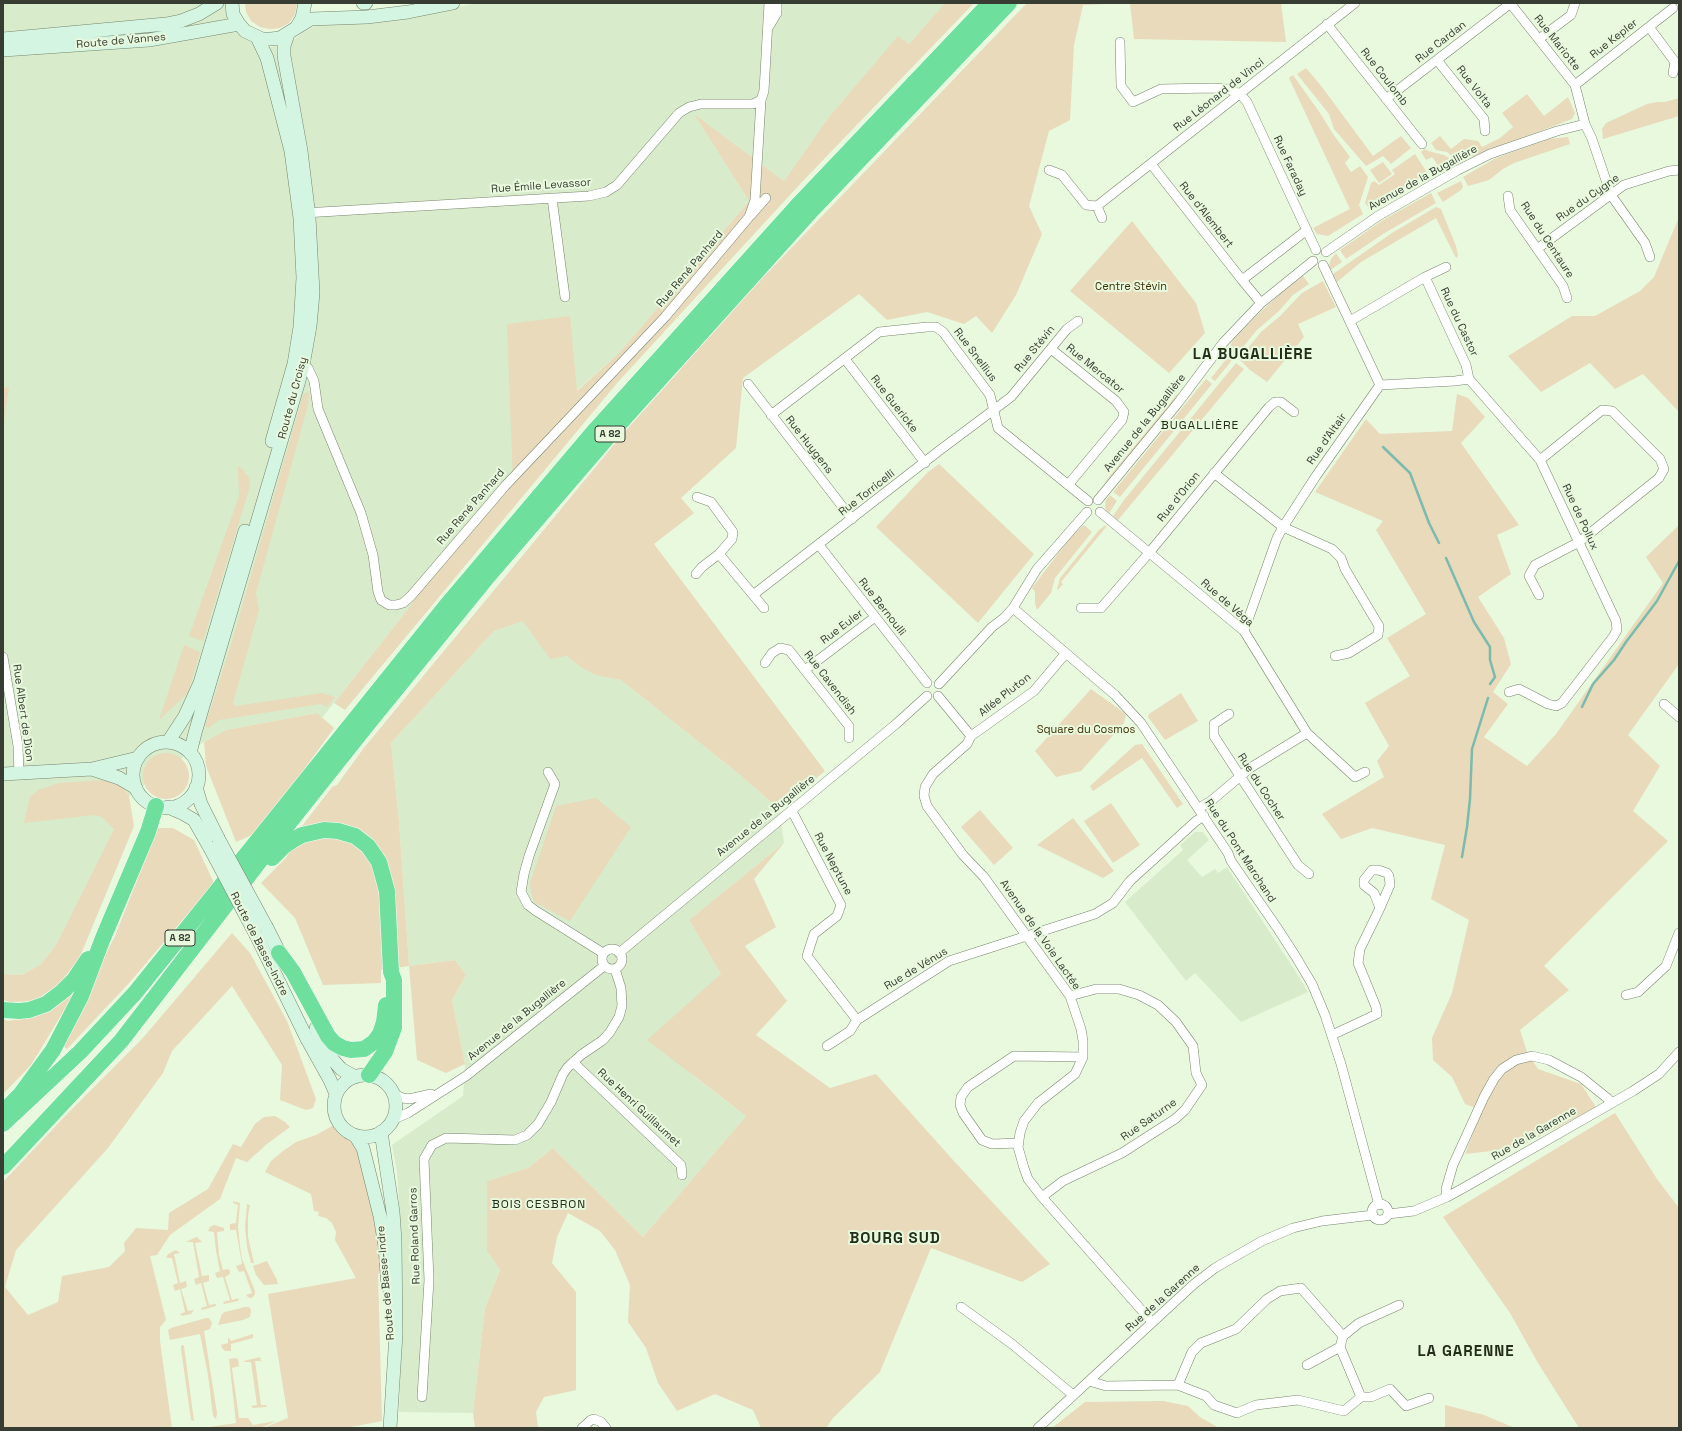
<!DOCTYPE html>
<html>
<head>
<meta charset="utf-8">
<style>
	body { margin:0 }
	#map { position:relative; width:1682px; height:1431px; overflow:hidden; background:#e9f9de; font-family:"Space Grotesk",sans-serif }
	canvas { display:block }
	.frame { position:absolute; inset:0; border:4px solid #373d33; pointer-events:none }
</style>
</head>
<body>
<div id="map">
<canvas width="1682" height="1431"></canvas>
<div class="frame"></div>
</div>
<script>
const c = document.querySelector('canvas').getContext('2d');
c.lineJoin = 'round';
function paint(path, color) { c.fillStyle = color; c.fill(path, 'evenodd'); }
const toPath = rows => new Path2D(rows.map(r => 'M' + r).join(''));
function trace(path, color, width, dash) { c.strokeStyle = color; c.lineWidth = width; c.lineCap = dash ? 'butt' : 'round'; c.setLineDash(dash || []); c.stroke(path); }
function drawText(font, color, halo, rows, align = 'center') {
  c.font = font + ' "Space Grotesk",sans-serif'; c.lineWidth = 4; c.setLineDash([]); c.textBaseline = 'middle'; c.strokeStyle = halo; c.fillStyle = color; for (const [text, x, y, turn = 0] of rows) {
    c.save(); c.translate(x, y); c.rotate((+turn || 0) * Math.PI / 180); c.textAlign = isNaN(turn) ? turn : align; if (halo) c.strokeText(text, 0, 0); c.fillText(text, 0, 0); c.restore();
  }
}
paint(toPath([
	[3,3,226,3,225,9,243,37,261,48,288,45,303,32,317,25,393,21,477,3,945,3,909,44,898,37,828,118,784,181,695,115,749,201,619,353,576,391,513,484,418,594,408,609,322,718,317,713,226,730,204,742,125,799,112,834,56,945,41,964,22,975,3,974],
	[523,620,550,658,567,656,582,668,596,674,621,680,739,774,779,809,784,843,689,920,721,974,692,1075,746,1116,643,1237,553,1148,528,1168,487,1181,487,1251,500,1270,485,1308,473,1413,399,1412,402,1318,401,1236,397,1172,392,1145,463,1096,465,1064,452,1000,466,975,455,960,409,966,399,821,391,743,494,631],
	[1195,832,1203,832,1209,840,1187,860,1202,877,1215,869,1218,873,1227,867,1294,969,1308,992,1241,1022,1195,973,1186,981,1125,902,1183,850,1180,845]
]), '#d8eccc');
paint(toPath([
	[245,3,297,3,297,4,295,14,289,23,280,28,270,29,260,27,251,21,246,12],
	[945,3,974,3,801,183,618,382,345,710,334,703,408,609,418,594,513,484,507,324,570,316,577,391,619,353,749,201,694,114,784,181,828,118,898,36,909,44],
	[1027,3,1281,3,1286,42,1134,39,1130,3,1083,5,1074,45,1070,120,1049,131,1029,206,1042,234,1016,295,992,333,976,316,964,324,927,312,887,320,859,294,743,378,736,448,681,498,694,513,654,544,825,771,779,809,739,774,621,680,596,675,582,668,567,656,550,659,523,621,494,631,391,743,399,821,409,966,455,960,466,975,452,1000,465,1064,446,1073,417,1060,409,966,381,970,381,983,323,985,295,918,261,883,286,858,302,826,332,787,337,785,363,749,622,435,751,290],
	[1306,68,1322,87,1373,156,1401,136,1411,148,1391,164,1383,156,1366,166,1334,129,1329,114,1297,74],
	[1293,75,1320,113,1333,134,1350,157,1345,163,1351,172,1360,166,1368,177,1359,205,1363,214,1328,236,1317,234,1313,228,1350,209,1289,78],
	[1527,94,1544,116,1568,97,1575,113,1572,119,1458,162,1447,152,1436,150,1431,143,1440,136,1451,149,1464,139,1478,141,1482,147,1500,138,1513,127,1502,113],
	[1679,98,1679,116,1603,139,1602,129,1606,123,1647,104,1657,102,1665,102],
	[1568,137,1570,144,1514,163,1503,169,1489,180,1468,186,1463,177,1496,158,1549,139],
	[1425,149,1428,151,1444,155,1449,158,1453,164,1440,168,1432,157,1426,160,1421,152],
	[1415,154,1426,171,1426,175,1370,209,1365,203,1371,183,1374,181,1379,185,1395,174,1392,170],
	[1383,162,1392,174,1379,183,1370,170],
	[1461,181,1463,187,1461,190,1443,202,1437,193],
	[1431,193,1436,203,1383,234,1346,259,1340,250,1383,220],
	[1436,207,1441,209,1456,246,1458,256,1456,258,1436,218,1361,262,1337,282,1333,274,1392,233],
	[1679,217,1679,412,1643,374,1615,389,1590,363,1541,392,1508,356,1572,316,1595,316,1640,291,1654,277],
	[1132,221,1196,303,1205,333,1169,373,1070,291],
	[1336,253,1342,262,1329,271,1329,266,1331,259],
	[1303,276,1309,284,1293,295,1279,311,1257,330,1215,381,1211,378,1232,352,1229,349,1233,340,1254,318,1283,291],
	[1323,281,1336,307,1298,324,1304,337,1267,382,1250,370,1239,359,1261,332,1280,316,1302,293],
	[1236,363,1244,369,1118,520,1113,516,1124,500],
	[1206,379,1212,384,1120,497,1113,492],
	[9,387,3,428,3,388],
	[307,392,309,394,308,405,256,593,259,610,233,703,236,706,322,693,335,697,327,707,321,704,219,720,208,728,205,726,231,645,303,395],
	[1178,393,1174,404,1120,470,1104,483],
	[1457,394,1468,398,1485,417,1461,443,1519,525,1497,535,1511,574,1478,597,1504,638,1511,664,1493,692,1508,704,1484,737,1527,766,1556,734,1663,583,1646,557,1679,525,1679,664,1628,735,1660,766,1633,811,1668,841,1544,966,1569,990,1520,1030,1527,1052,1538,1069,1581,1084,1596,1107,1518,1148,1465,1154,1482,1110,1465,1104,1452,1077,1433,1060,1432,1038,1452,993,1469,920,1431,899,1445,845,1372,828,1341,839,1322,814,1384,777,1377,761,1389,746,1365,703,1410,676,1387,638,1426,614,1376,530,1383,521,1315,492,1366,419,1380,434,1452,431],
	[939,464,1034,554,978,623,876,527,928,472],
	[238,466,243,470,249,478,250,486,203,641,189,636,239,496],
	[1110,495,1117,501,1108,515,1105,506,1106,500],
	[1084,525,1092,532,1055,578,1051,593,1037,610,1035,603,1035,592,1032,588,1072,535],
	[1104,526,1107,526,1061,582,1063,584,1058,590,1057,589,1060,578,1099,530],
	[184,645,200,652,188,693,159,720],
	[1091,689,1126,714,1124,723,1081,771,1056,777,1035,751],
	[1181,693,1198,721,1165,740,1148,717,1149,714],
	[317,713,334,728,259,832,236,842,206,766,204,742,226,730],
	[1142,744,1183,804,1177,808,1142,758,1093,791,1090,786,1135,745],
	'143 776a23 23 0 1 1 46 0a23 23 0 1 1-46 0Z',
	[102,780,121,786,129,796,134,826,79,959,59,984,35,1001,10,1002,3,1000,3,974,22,975,41,964,56,945,114,829,102,817,94,815,24,823,30,797,38,790,59,783],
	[596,798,631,827,570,921,534,902,531,893,530,883,556,806],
	[1111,803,1140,845,1113,863,1084,821],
	[980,810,1013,848,994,865,961,827],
	[1073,818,1114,871,1103,878,1037,845],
	[158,828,173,828,194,840,214,883,130,982,67,1049,61,1044,115,936],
	[784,843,754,879,776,927,745,946,787,1001,756,1035,830,1088,876,1074,953,1160,1050,1264,1022,1282,931,1248,880,1372,833,1418,826,1428,761,1428,753,1410,715,1394,677,1411,658,1383,646,1348,628,1322,630,1285,615,1250,600,1231,568,1213,557,1237,552,1263,576,1292,576,1390,544,1397,536,1412,538,1428,475,1428,473,1413,485,1308,500,1270,487,1251,487,1181,528,1168,553,1148,643,1237,746,1116,647,1040,721,974,689,920],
	[232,933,250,953,287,1021,316,1099,313,1108,306,1110,280,1100,282,1065,232,986,172,1051,163,1073,108,1148,16,1250,5,1287,28,1315,58,1302,62,1276,109,1267,125,1251,124,1243,136,1228,168,1230,169,1213,208,1189,233,1144,241,1147,255,1124,264,1117,275,1116,285,1122,290,1127,267,1144,247,1162,236,1158,220,1199,170,1235,157,1255,150,1256,166,1320,160,1327,160,1341,172,1428,3,1428,3,1182,69,1112,142,1039],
	[70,993,74,994,31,1065,3,1094,3,1019,8,1021,37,1016],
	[1615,1113,1657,1179,1679,1208,1679,1428,1579,1428,1538,1363,1510,1313,1443,1217],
	[334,1125,340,1133,355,1143,357,1147,377,1226,381,1273,378,1274,382,1421,346,1428,263,1428,288,1418,268,1294,356,1278,335,1240,336,1232,332,1223,326,1218,318,1216,319,1212,314,1211,311,1194,265,1172,271,1161,283,1151,296,1142,316,1135],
	[233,1201,240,1203,238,1227,240,1246,242,1259,255,1291,255,1294,252,1298,249,1298,246,1295,252,1293,244,1271,239,1272,236,1266,242,1264,236,1230,230,1230,230,1224,236,1223,238,1205,233,1203],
	[247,1204,250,1205,248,1216,248,1237,254,1263,251,1263,247,1247,245,1227],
	[214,1225,224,1228,224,1231,217,1232,219,1255,223,1270,229,1269,230,1272,230,1274,225,1277,232,1300,239,1298,238,1301,224,1304,223,1302,230,1300,223,1277,217,1278,215,1273,220,1271,216,1251,214,1232,208,1231,210,1227],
	[197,1237,202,1242,195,1243,202,1276,209,1275,209,1281,203,1283,209,1305,216,1304,216,1306,202,1310,201,1308,207,1306,201,1283,196,1285,194,1279,199,1277,193,1242,186,1242,194,1238],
	[176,1250,180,1253,174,1254,180,1283,186,1281,187,1287,181,1289,188,1311,194,1310,191,1314,182,1316,180,1314,185,1312,180,1289,175,1291,173,1285,178,1283,172,1258,166,1258,168,1254],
	[267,1261,277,1280,278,1284,264,1285,256,1275,253,1266],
	[245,1307,249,1307,251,1310,250,1317,243,1320,218,1325,222,1314,225,1312],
	[206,1318,209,1318,212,1323,210,1329,204,1331,217,1413,216,1419,213,1416,208,1375,200,1334,170,1340,168,1330,171,1328],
	[253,1334,253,1338,231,1344,231,1351,225,1351,222,1348,221,1345,228,1343,228,1337,231,1341],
	[183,1345,184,1346,194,1421,191,1420,181,1349,181,1346],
	[260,1357,261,1361,255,1361,261,1405,267,1405,266,1407,253,1408,251,1406,257,1405,251,1362,244,1362,244,1361],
	[235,1358,238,1359,239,1366,232,1368,239,1418,248,1418,253,1425,276,1421,261,1428,203,1428,236,1423,229,1359],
	[1163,1401,1188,1406,1200,1417,1219,1428,1052,1428,1085,1402],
	[1445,1405,1484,1415,1515,1428,1445,1428]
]), '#e8dabb');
trace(toPath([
	[1383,447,1410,473,1429,523,1439,543],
	[1446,558,1474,622,1490,647,1490,660,1495,677,1490,684],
	[1582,707,1593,684,1614,660,1626,642,1657,601,1679,561],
	[1462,857,1467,827,1470,799,1472,749,1488,698]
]), '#7bbbad', 2.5);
const street = toPath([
	[1510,3,1575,85,1585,124,1592,139,1611,195,1645,243,1650,257],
	[1327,24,1422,144],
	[1649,27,1675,62,1673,73],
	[768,28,777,13,777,3],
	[1539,39,1571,15,1575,3],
	[1120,42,1121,86,1133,102,1161,89,1212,88,1228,89,1240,94,1247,102,1316,250],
	[1437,60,1484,119,1485,131],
	[1575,85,1673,8],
	[1386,99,1511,3],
	[1151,164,1242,280,1307,230],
	[1049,170,1062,175,1086,205,1097,206,1355,3],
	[1508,196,1510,210,1563,286,1567,298],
	[552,198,565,297],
	[1097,206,1102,218],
	[304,213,589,196,606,192,617,185,679,113,689,107,701,104,753,104,761,100],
	[751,215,766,198],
	[1537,249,1624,185,1669,171,1679,170],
	[1326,252,1378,216,1458,170,1490,154,1557,131,1585,124],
	[1323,265,1380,385],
	[1425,277,1446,267],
	[1242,280,1261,303],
	[1350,321,1425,277,1466,365,1469,379],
	[1051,349,1116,401,1124,412,1122,420,1068,485],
	[845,359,925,463],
	[299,364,308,368,314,381,318,409,361,513,373,555,378,592,381,600,389,605,396,605,403,603,411,596,505,486,665,317,749,217,755,200,761,100,764,91,769,3],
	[748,384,852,519],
	[1380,385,1455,381,1469,379,1540,460,1616,621,1617,630,1613,637,1562,703,1556,706,1548,704,1519,689,1509,692],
	[771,415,879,332,927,327,936,327,943,332,990,395,998,428,1088,501],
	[1214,473,1283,527,1332,549,1341,558,1345,569,1379,626,1378,635,1349,653,1335,656],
	[1098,500,1178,403,1223,343,1261,303,1313,261],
	[1100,512,1244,631,1307,733,1355,777,1365,772],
	[819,545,927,683],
	[719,554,764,608],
	[696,574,702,567,719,554,732,539,733,532,711,502,697,497],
	[753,595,940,450,1011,397,1067,329,1078,321],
	[1539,595,1529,576,1535,565,1579,542,1659,478,1664,469,1660,459,1612,411,1602,410,1540,460],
	[1013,608,1115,695,1141,723,1228,853,1231,861,1278,929,1296,957,1312,984,1325,1015,1341,1064,1379,1205],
	[1081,608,1101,608,1149,553,1269,407,1275,402,1281,402,1294,412],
	[1244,631,1277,538,1283,527,1316,476,1380,385],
	[3,657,18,746,19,774],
	[765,663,772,653,780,648,789,650,849,726,849,738],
	[805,670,875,617],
	[939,684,992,627,1004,618,1013,608,1037,569,1087,512],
	[938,696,971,736,967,744,933,774,925,787,924,796,927,806,963,855,984,877,1070,996,1081,1029,1083,1041,1083,1057,1075,1074,1038,1103,1024,1121,1020,1133,1018,1147,1024,1168,1028,1179,1042,1197,1152,1322],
	[1664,704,1679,717],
	[1229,714,1214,724,1214,736,1298,865,1309,874],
	[971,736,1034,691,1066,653],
	[548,772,555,784,529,856,524,874,521,892,528,905,536,911,603,953],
	[1199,808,1211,801,1250,768,1307,733],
	[792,811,841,905,837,916,814,934,807,956,857,1020],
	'602 959a10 10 0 1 1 20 0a10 10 0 1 1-20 0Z',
	[619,953,896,724,927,696],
	[1626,995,1638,992,1666,966,1679,933],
	[1332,1035,1377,1014,1376,1007,1358,963,1360,949,1380,908,1390,885,1389,876,1387,873,1378,870,1372,870,1364,880,1364,885,1374,893,1380,908],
	[827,1046,850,1031,857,1020,949,961,1095,914,1113,903,1130,881,1196,821,1204,816],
	[573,1062,681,1165,682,1175],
	[392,1093,403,1098,409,1099,431,1094],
	[394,1119,408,1113,466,1076,604,966],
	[1019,1143,992,1144,982,1140,963,1113,960,1105,961,1097,968,1087,1014,1056,1083,1057],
	[1042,1197,1063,1181,1122,1153,1175,1119,1185,1110,1202,1085,1196,1073,1193,1046,1176,1022,1158,1005,1139,995,1119,989,1096,989,1070,996],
	[1447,1197,1446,1189,1453,1165,1484,1097,1494,1079,1502,1069,1516,1060,1532,1056,1549,1060,1581,1077,1607,1098,1612,1103],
	'1372 1212a8 8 0 1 1 16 0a8 8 0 1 1-16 0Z',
	[1388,1214,1414,1211,1447,1197,1467,1186,1633,1091,1659,1074,1679,1052],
	[961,1307,1012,1344,1073,1395],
	[1343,1336,1340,1347,1361,1397],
	[1343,1336,1359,1323,1399,1305],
	[1307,1365,1340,1347],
	[1089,1381,1106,1386,1178,1385,1206,1396,1214,1405,1237,1413,1256,1405,1298,1400,1344,1411,1361,1397],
	[1178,1385,1192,1352,1201,1343,1236,1329,1267,1299,1280,1291,1301,1288,1343,1336],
	[422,1397,429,1280,424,1159,432,1145,446,1138,515,1140,527,1135,538,1124,551,1102,563,1074,568,1067,581,1055,603,1040,610,1032,619,1017,622,1006,621,988,615,969],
	[1361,1397,1371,1397,1390,1389,1406,1406,1429,1398],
	[582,1428,591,1420,594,1419,601,1422,606,1428],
	[1038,1428,1194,1284,1215,1268,1262,1241,1293,1228,1322,1221,1373,1215]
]);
const secondary = toPath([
	[232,3,233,14,239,24,245,31,262,39,271,39,280,38,296,28,302,18,305,3],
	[363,3,366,3],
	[296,28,311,19,367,17,408,12,453,3],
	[257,37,267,58,291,151,300,218,303,278,300,327,294,364,272,441],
	[3,39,166,24,181,21,199,14,217,3],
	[3,50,149,40,239,24],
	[168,742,185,716,200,683,245,531],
	'133 775a33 33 0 1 1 66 0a33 33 0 1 1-66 0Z',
	[190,753,195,733,298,384,303,365,310,326,313,293,309,217,301,151,284,56,284,46,288,34],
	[92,769,119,778,136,788],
	[3,774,92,769,138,758],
	[196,787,201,804,218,838],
	[168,807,182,813,194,820,210,848],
	[267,928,284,962],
	[256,935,306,1037,330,1080,336,1094],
	[316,1028,333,1060,341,1069,355,1077],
	'334 1106a31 31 0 1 1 62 0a31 31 0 1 1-62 0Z',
	[381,1132,393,1212,395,1241,396,1334,390,1428],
	[355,1135,363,1148,380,1216,385,1246,388,1287]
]);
const highway = toPath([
	[272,858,284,846,293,840,302,835,324,830,338,831,355,836,368,846,379,862,387,891,391,972,394,980,394,1028,385,1052,369,1075],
	[279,953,293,972,328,1036,334,1043,343,1048,351,1050,364,1049,374,1042,380,1034,384,1022,386,1005],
	[3,1010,19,1011,29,1010,46,1004,63,991,74,980,88,959],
	[9,1106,20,1095,53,1050,81,996,103,938,148,832,156,806],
	[3,1124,80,1052,135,993,446,606,596,429,797,206,990,3],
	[3,1167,121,1041,289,823,367,725,490,574,614,430,813,209,1009,3]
]);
trace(street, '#77856d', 10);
trace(secondary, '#77856d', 14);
trace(highway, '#fff', 17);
trace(street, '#fff', 9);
trace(secondary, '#d4f5e2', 13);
trace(highway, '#6fdf9e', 16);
const secondaryBridge = toPath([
	[218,838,267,928],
	[210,848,256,935]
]);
trace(secondaryBridge, '#77856d', 14, []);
trace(secondaryBridge, '#d4f5e2', 13);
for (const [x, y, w] of [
	[610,434,30],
	[180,938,30]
]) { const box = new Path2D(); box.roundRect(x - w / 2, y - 8, w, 16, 3); c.fillStyle = '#e9f9de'; c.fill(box); trace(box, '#373d33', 1); }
drawText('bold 10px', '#373d33', null, [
	["A 82",610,434],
	["A 82",180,938]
]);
drawText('11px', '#373d33', '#e9f9de', [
	["Rue Kepler",1614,39,-38],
	["Route de Vannes",121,41,-5],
	["Rue Cardan",1441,42,-38],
	["Rue Mariotte",1557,43,52],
	["Rue Coulomb",1384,77,52],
	["Rue Volta",1474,87,52],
	["Rue Léonard de Vinci",1219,95,-38],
	["Rue Faraday",1290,166,65],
	["Avenue de la Bugallière",1423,178,-29],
	["Rue Émile Levassor",541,186,-4],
	["Rue du Cygne",1588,198,-35],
	["Rue d'Alembert",1206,215,52],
	["Rue du Centaure",1547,240,57],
	["Rue René Panhard",690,269,-50],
	["Rue du Castor",1459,322,65],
	["Rue Stévin",1035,349,-51],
	["Rue Snellius",975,355,53],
	["Rue Mercator",1095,369,39],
	["Route du Croisy",293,398,-75],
	["Rue Guericke",894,404,52],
	["Avenue de la Bugallière",1145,423,-51],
	["Rue d'Altair",1327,439,-55],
	["Rue Huygens",809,445,52],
	["Rue Torricelli",867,493,-38],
	["Rue d'Orion",1179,497,-51],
	["Rue René Panhard",471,507,-49],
	["Rue de Pollux",1580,517,65],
	["Rue de Véga",1227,603,41],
	["Rue Bernoulli",882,607,52],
	["Rue Euler",842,627,-37],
	["Rue Cavendish",830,683,52],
	["Allée Pluton",1005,695,-38],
	["Rue Albert de Dion",23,713,82],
	["Rue du Cocher",1261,787,57],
	["Avenue de la Bugallière",766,816,-39],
	["Rue du Pont Marchand",1240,851,57],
	["Rue Neptune",833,864,62],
	["Avenue de la Voie Lactée",1040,935,55],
	["Route de Basse-Indre",259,944,63],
	["Rue de Vénus",916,969,-31],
	["Avenue de la Bugallière",517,1020,-39],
	["Rue Henri Guillaumet",639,1108,43],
	["Rue Saturne",1149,1120,-35],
	["Rue de la Garenne",1534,1134,-30],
	["Rue Roland Garros",415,1236,-92],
	["Route de Basse-Indre",386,1283,-95],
	["Rue de la Garenne",1163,1298,-42]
]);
drawText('11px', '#3f3007', '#e9f9de', [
	["Centre Stévin",1131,287],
	["Square du Cosmos",1086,730]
]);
c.letterSpacing = '1px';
drawText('12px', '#222e19', '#e9f9de', [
	["BUGALLIÈRE",1200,426],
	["BOIS CESBRON",539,1205]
]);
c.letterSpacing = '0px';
c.letterSpacing = '1px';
drawText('bold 15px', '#222e19', '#e9f9de', [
	["LA BUGALLIÈRE",1253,355],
	["BOURG SUD",895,1239],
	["LA GARENNE",1466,1352]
]);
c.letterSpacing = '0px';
</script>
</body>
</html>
